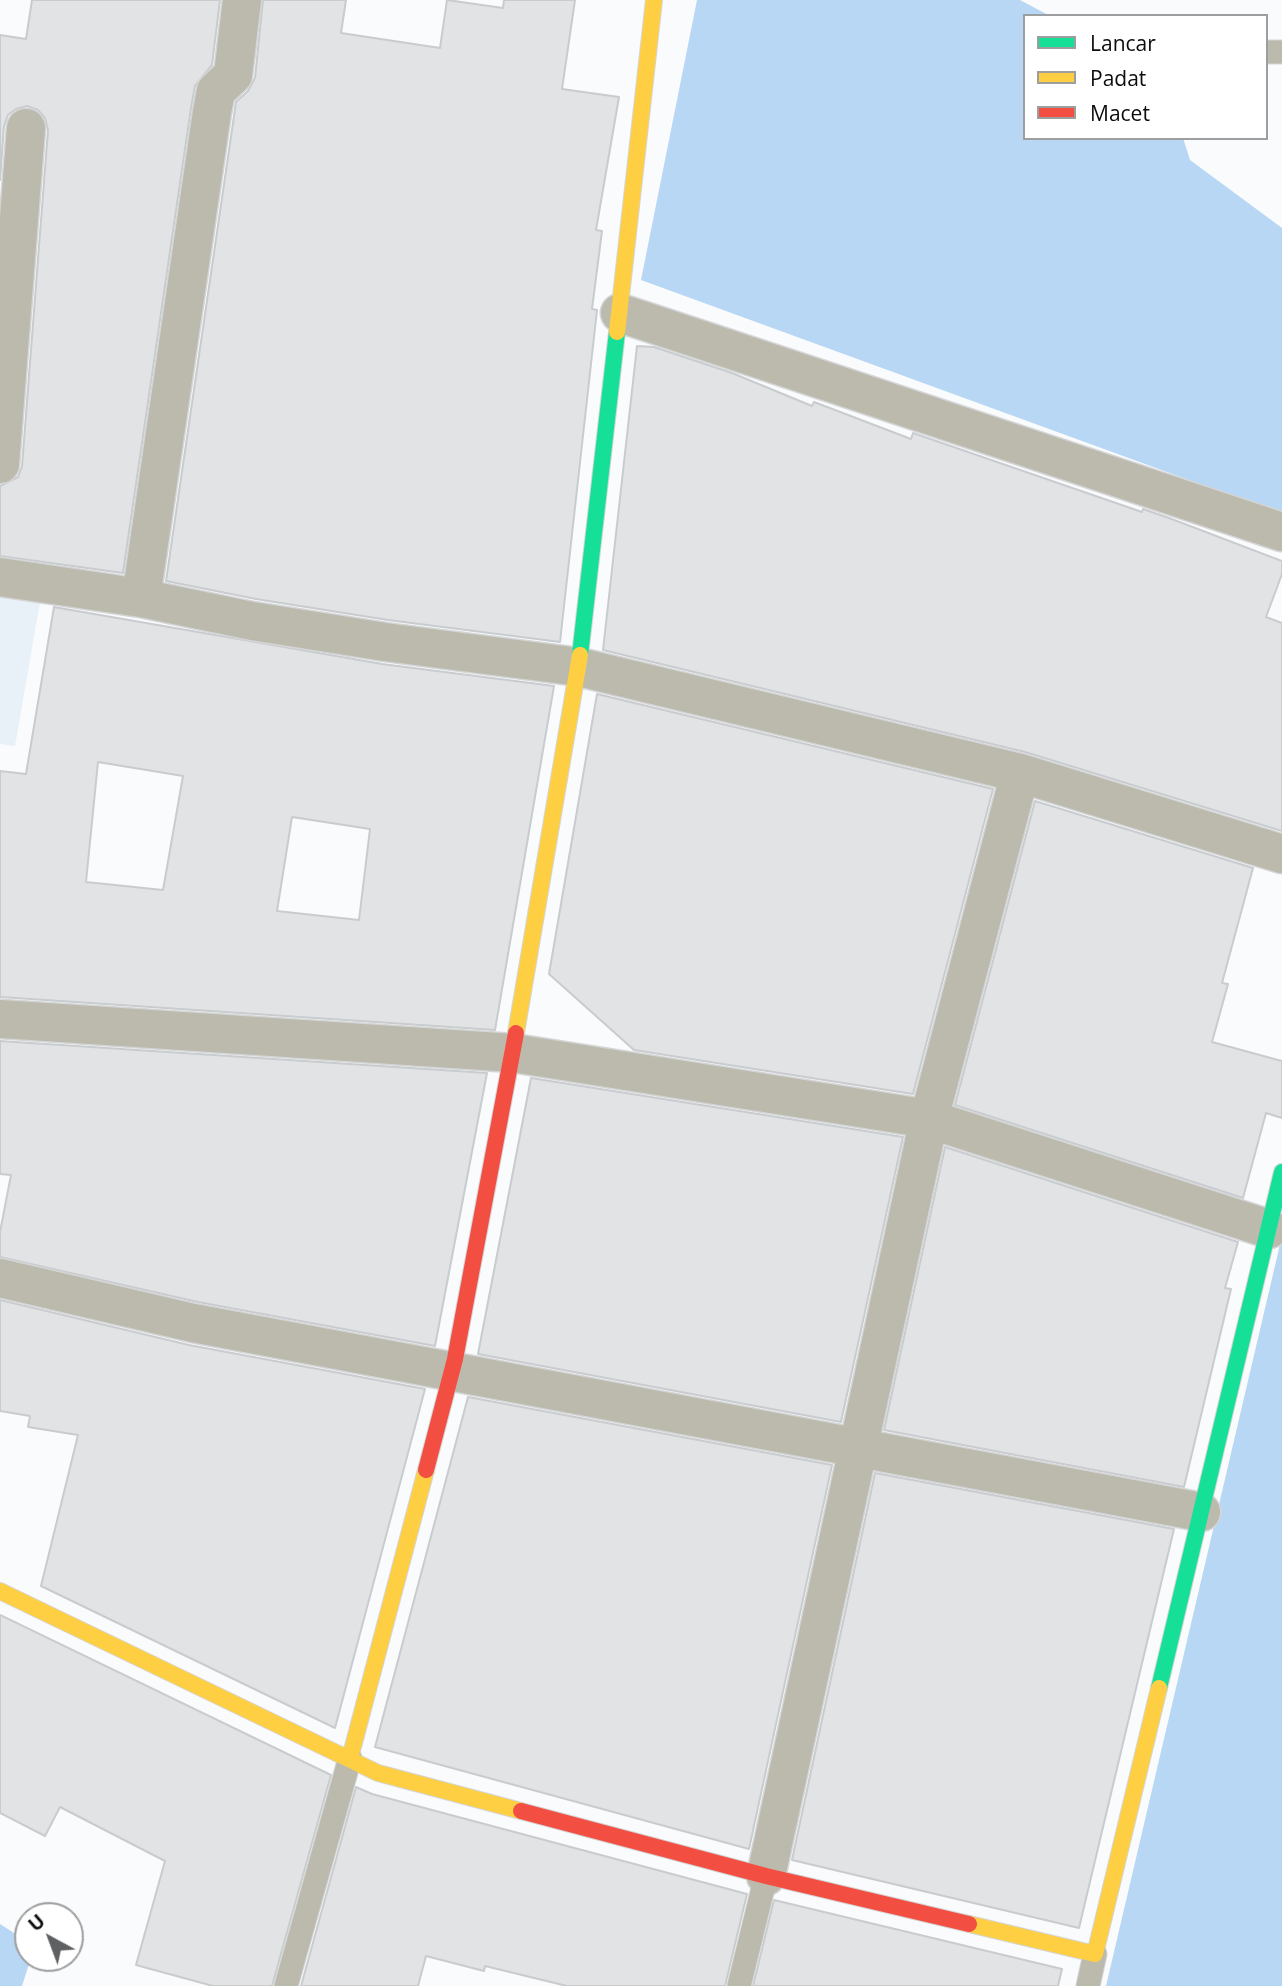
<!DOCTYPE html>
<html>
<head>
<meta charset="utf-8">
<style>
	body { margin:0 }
	#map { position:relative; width:1282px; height:1986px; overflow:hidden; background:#f9fbfd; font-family:"Open Sans",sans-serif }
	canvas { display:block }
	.legend { position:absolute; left:1023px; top:14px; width:245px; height:126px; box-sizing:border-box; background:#fff; border:2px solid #9d9e9f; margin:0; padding:9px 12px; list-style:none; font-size:21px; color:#0a0c0e }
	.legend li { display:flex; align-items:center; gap:14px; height:35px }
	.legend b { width:35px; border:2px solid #9d9e9f }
	.north { position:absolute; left:14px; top:1902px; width:70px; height:70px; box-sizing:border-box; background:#fff; border:2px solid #9d9e9f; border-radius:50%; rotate:319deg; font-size:19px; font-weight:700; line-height:28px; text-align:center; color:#0a0c0e }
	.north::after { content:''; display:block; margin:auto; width:24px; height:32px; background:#5e6062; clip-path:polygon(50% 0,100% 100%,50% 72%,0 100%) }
</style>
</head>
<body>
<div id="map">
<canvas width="1282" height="1986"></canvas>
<ul class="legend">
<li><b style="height:9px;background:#16e098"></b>Lancar</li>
<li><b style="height:9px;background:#ffcf43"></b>Padat</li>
<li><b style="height:9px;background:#f24e42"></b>Macet</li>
</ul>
<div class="north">U</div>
</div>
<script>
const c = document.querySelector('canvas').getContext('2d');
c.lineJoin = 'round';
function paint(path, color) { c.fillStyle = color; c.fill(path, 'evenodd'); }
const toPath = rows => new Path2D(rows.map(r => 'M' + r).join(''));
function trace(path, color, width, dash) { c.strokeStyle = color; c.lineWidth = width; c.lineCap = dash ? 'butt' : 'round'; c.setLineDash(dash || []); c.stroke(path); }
paint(toPath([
	[0,594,40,602,15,746,0,744]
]), '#e8f1f8');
paint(toPath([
	[697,0,1020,0,1050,16,1025,16,1025,138,1183,138,1190,160,1282,228,1282,514,641,280],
	[1282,1236,1282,1986,1106,1986],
	[0,1924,28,1942,28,1958,31,1958,22,1986,0,1986]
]), '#b7d7f4');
const building = toPath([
	[32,0,220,0,212,65,195,86,191,108,123,573,0,556,0,486,18,477,22,466,48,130,45,118,38,110,27,106,16,109,8,115,4,126,0,180,0,35,26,39,32,0],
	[263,0,346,0,341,33,440,48,447,0,503,8,504,0,575,0,562,89,619,97,596,230,602,231,592,309,597,310,560,642,388,620,256,599,166,581,234,116,236,102,248,91,255,78,263,0],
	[637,346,654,347,732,373,812,406,814,402,911,439,913,433,1142,512,1143,509,1169,518,1282,561,1282,574,1266,617,1282,623,1282,831,1025,752,603,650,637,346],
	[54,607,382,664,554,686,495,1030,0,997,0,771,26,774,54,607],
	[98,762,183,776,163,890,86,882,98,762],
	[292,817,370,829,359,920,277,911,292,817],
	[597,694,993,789,913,1094,634,1050,549,974,597,694],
	[1035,801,1253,868,1222,983,1228,984,1212,1042,1282,1061,1282,1118,1266,1113,1243,1198,955,1105,1035,801],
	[0,1041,487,1073,435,1346,198,1302,0,1257,0,1232,11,1175,0,1174,0,1041],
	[531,1078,903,1137,841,1422,478,1354,531,1078],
	[945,1147,1238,1242,1225,1288,1231,1289,1184,1487,884,1430,945,1147],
	[0,1300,189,1345,425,1389,335,1728,41,1586,78,1435,28,1427,30,1416,0,1411,0,1300],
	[468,1397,832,1465,749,1849,375,1747,468,1397],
	[875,1473,1174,1529,1079,1928,792,1860,875,1473],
	[0,1615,331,1775,272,1986,213,1986,136,1965,165,1861,60,1807,45,1836,0,1813,0,1615],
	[356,1787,372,1794,747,1894,725,1986,567,1986,485,1966,484,1971,426,1956,418,1986,301,1986,356,1787],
	[774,1900,1062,1969,1058,1986,753,1986,774,1900]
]);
paint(building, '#e1e3e5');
trace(building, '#c9ccce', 2);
const lane = toPath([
	[1266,52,1282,52],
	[286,1986,350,1758],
	[739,1986,766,1876],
	[1088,1986,1095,1954]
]);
const street = toPath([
	[620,313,1282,532],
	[0,464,26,128],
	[0,577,141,598,252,621,385,642,579,667,1020,773,1282,854],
	[141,598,212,112,216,91,233,75,242,0],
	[0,1019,513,1053,929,1119,1269,1229],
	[0,1278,193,1323,1201,1512],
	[766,1876,929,1119,1020,773]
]);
const fast = toPath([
	[580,655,617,332],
	[1159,1688,1282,1172]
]);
const slow = toPath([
	[617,332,654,0],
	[516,1033,580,655],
	[0,1591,378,1773,521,1811],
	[350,1758,426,1470],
	[969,1924,1095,1954,1159,1688]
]);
const jam = toPath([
	[426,1470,455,1359,516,1033],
	[521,1811,766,1876,969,1924]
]);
trace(lane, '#d4d5d6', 25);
trace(street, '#d4d5d6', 41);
trace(fast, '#d4d5d6', 18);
trace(slow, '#d4d5d6', 18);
trace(jam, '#d4d5d6', 18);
trace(lane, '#bbbaad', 23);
trace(street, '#bbbaad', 38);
trace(fast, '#16e098', 16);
trace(slow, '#ffcf43', 16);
trace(jam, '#f24e42', 16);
</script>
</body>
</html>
